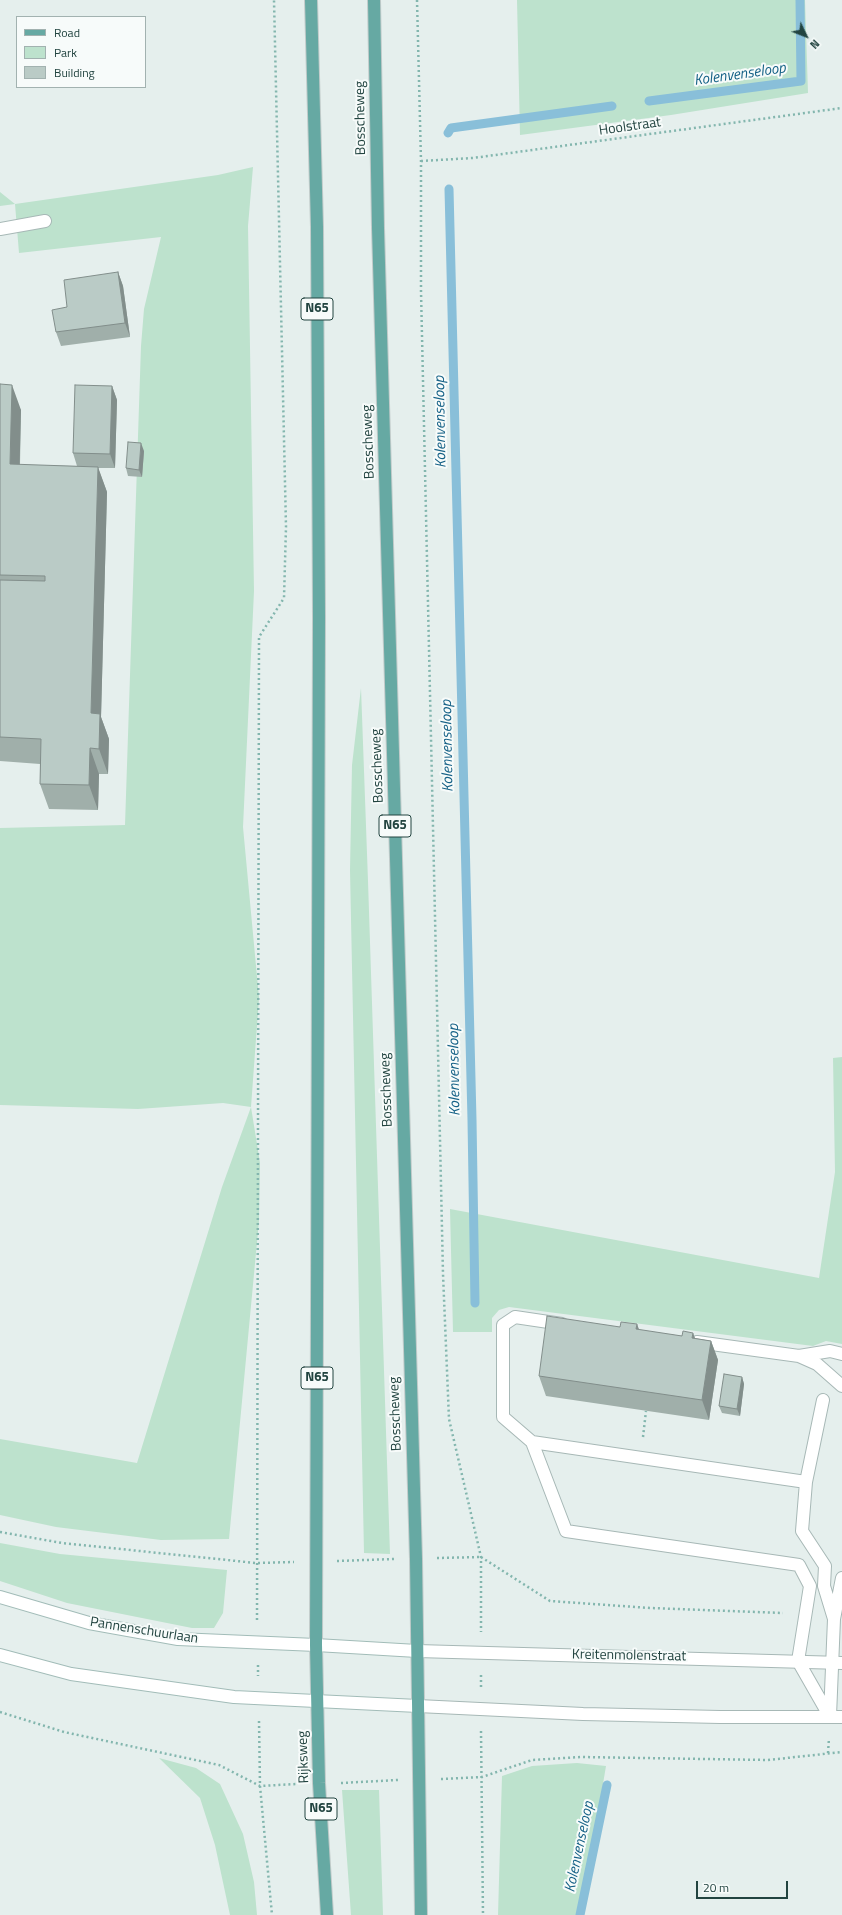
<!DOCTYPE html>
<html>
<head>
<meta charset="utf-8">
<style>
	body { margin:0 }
	#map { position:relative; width:842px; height:1915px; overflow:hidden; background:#e5efed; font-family:"Titillium Web",sans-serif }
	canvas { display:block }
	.legend { position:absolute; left:16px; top:16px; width:130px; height:72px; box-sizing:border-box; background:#f7fbfa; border:1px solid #a2b2b0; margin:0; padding:5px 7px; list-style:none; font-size:12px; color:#224440 }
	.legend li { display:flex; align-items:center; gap:8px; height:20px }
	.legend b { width:20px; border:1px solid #a2b2b0 }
	.north { position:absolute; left:786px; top:16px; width:40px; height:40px; -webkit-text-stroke:3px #f7fbfa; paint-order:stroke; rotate:133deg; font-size:11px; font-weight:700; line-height:16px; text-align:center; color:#224440 }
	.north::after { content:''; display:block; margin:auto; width:14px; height:18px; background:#224440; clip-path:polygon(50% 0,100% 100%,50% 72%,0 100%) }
	.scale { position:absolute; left:696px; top:1881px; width:92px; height:18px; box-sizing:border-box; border:2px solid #224440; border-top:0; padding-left:5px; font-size:12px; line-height:14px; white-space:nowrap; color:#224440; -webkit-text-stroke:3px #f7fbfa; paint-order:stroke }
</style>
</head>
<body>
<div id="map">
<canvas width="842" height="1915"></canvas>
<ul class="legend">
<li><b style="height:5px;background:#66a9a3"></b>Road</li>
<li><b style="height:11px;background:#bde2cd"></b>Park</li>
<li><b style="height:11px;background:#bacbc6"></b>Building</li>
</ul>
<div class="north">N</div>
<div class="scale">20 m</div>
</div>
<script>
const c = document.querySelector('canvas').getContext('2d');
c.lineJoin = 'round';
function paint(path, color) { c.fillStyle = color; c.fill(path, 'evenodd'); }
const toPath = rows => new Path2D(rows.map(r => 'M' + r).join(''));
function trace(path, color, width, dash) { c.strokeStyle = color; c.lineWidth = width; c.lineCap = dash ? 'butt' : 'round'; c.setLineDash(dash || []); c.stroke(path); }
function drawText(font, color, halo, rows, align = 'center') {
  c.font = font + ' "Titillium Web",sans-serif'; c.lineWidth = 4; c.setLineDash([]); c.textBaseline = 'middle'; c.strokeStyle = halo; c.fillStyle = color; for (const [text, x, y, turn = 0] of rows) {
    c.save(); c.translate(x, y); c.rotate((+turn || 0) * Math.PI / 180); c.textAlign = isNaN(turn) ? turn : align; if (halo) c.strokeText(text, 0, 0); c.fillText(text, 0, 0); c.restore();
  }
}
paint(toPath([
	[517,0,805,0,808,93,671,115,520,135],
	[253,167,248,226,254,591,243,827,259,998,251,1107,260,1163,259,1221,229,1539,161,1540,56,1527,0,1515,0,1439,137,1463,222,1187,251,1107,223,1103,138,1109,0,1105,0,828,125,825,141,346,144,309,161,237,19,253,15,204,0,206,0,192,15,204,218,175],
	[361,688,368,881,390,1554,364,1553,350,870,352,765],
	[842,1057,842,1344,826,1341,813,1346,509,1307,499,1310,492,1318,492,1332,453,1332,450,1209,819,1278,835,1172,833,1058],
	[0,1543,60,1554,227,1570,223,1613,214,1628,192,1628,67,1603,0,1581],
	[159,1758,196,1768,220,1784,243,1834,254,1882,257,1915,230,1915,215,1845,200,1798],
	[577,1763,606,1766,581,1915,498,1915,502,1776,532,1766],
	[342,1790,379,1790,383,1915,351,1915]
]), '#bde2cd');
trace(toPath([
	[649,101,801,81,800,0],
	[448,133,451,128,612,106],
	[449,189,472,1120,475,1303],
	[580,1915,607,1785]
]), '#89bfd9', 9);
const service = toPath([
	[562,1324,515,1317,503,1325,503,1417,532,1442,566,1531,799,1565,810,1586,798,1661,830,1717],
	[697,1342,799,1356,830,1351,842,1354],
	[799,1356,817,1364,842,1386],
	[823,1400,806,1482,802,1531,825,1566,824,1586,834,1619],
	[532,1442,806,1482],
	[830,1716,834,1619,842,1578]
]);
const minor = toPath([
	[0,229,45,221]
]);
const tertiary = toPath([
	[417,1651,842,1663],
	[418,1706,583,1714,720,1717,842,1717]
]);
const secondary = toPath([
	[0,1597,89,1623,178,1639,316,1645,417,1651],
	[0,1655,71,1674,234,1697,418,1706]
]);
const primary = toPath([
	[311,0,317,227,319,618,316,1645,319,1783,327,1915],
	[374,0,378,228,416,1559,421,1915]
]);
trace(service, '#a7b8b6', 14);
trace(minor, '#a7b8b6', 14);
trace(tertiary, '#a7b8b6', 14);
trace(secondary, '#a2bcb8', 14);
trace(primary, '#c1cbca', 14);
trace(toPath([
	[417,0,421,161,421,291,443,1274,449,1419,481,1557,481,1632],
	[421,161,473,158,842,108],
	[643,1437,646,1411],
	[0,1532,62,1543,256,1563,294,1562],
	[481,1557,550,1601,650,1608,783,1613],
	[437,1558,481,1557],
	[337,1561,394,1559],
	[257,1620,259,637,284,598,286,527,274,0],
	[258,1665,258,1676],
	[481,1675,481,1688],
	[0,1712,64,1732,219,1765,260,1786,296,1784],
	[259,1721,260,1786,272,1915],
	[481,1731,483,1915],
	[828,1753,829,1738],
	[441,1779,482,1777,532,1760,581,1757,768,1760,842,1752],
	[341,1783,398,1780]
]), '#83b6ae', 2.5, [2, 3]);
trace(service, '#fff', 12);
trace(minor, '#fff', 12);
trace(tertiary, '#fff', 12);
trace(secondary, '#fff', 12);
trace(primary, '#66a9a3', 12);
paint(toPath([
	[118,272,123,286,130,337,61,346,56,332,67,307],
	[0,384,21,410,20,465,77,466,73,453,112,386,117,400,115,468,98,468,107,492,101,717,109,739,108,774,99,774,98,810,49,809,40,784,40,764,0,761],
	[144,451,142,477,128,476,126,468],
	[637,1324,639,1330,682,1336,693,1333,695,1338,711,1341,718,1360,709,1420,546,1396,539,1376,620,1327],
	[742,1377,744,1384,740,1416,722,1413,719,1406]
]), '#a0afaa');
paint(toPath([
	[118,272,123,286,130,337,125,323],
	[12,385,21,410,19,489,10,464],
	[112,386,117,400,115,468,110,454],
	[141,443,144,451,142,477,139,470],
	[98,467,107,492,101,717,109,739,108,774,99,749,91,713],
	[90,748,99,774,98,810,89,785],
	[637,1324,644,1344,636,1329],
	[693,1333,700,1353,692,1338],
	[711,1341,718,1360,709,1420,702,1400],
	[742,1377,744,1384,740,1416,737,1409]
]), '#828e8b');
const building = toPath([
	[118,272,125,323,56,332,52,310,67,307,64,280,118,272],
	[0,384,12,385,10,464,98,467,91,713,100,714,99,749,90,748,89,785,40,784,41,739,0,737,0,580,45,581,45,576,0,575,0,384],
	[75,385,112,386,110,454,73,453,75,385],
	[128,442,141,443,139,470,126,468,128,442],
	[547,1316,620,1327,621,1322,637,1324,636,1329,682,1336,683,1331,693,1333,692,1338,711,1341,702,1400,539,1376,547,1316],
	[724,1374,742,1377,737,1409,719,1406,724,1374]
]);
paint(building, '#bacbc6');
trace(building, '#828e8b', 1);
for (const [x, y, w] of [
	[317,309,32],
	[395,826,32],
	[317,1378,32],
	[321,1809,32]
]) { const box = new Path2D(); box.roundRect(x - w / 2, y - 11, w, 22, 3); c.fillStyle = '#f7fbfa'; c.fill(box); trace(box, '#224440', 1); }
drawText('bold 13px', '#224440', null, [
	["N65",317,309],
	["N65",395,826],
	["N65",317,1378],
	["N65",321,1809]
]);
drawText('14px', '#224440', '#f7fbfa', [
	["Bosscheweg",361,118,-91],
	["Hoolstraat",630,127,-8],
	["Bosscheweg",369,442,-92],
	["Bosscheweg",378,766,-92],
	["Bosscheweg",387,1090,-92],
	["Bosscheweg",396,1414,-92],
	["Pannenschuurlaan",144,1631,9],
	["Kreitenmolenstraat",629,1656,1],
	["Rijksweg",304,1757,-92]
]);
drawText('italic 15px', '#156186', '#f7fbfa', [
	["Kolenvenseloop",740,75,-8],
	["Kolenvenseloop",441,422,-91],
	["Kolenvenseloop",448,746,-91],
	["Kolenvenseloop",455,1070,-91],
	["Kolenvenseloop",580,1847,-78]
]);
</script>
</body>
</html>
